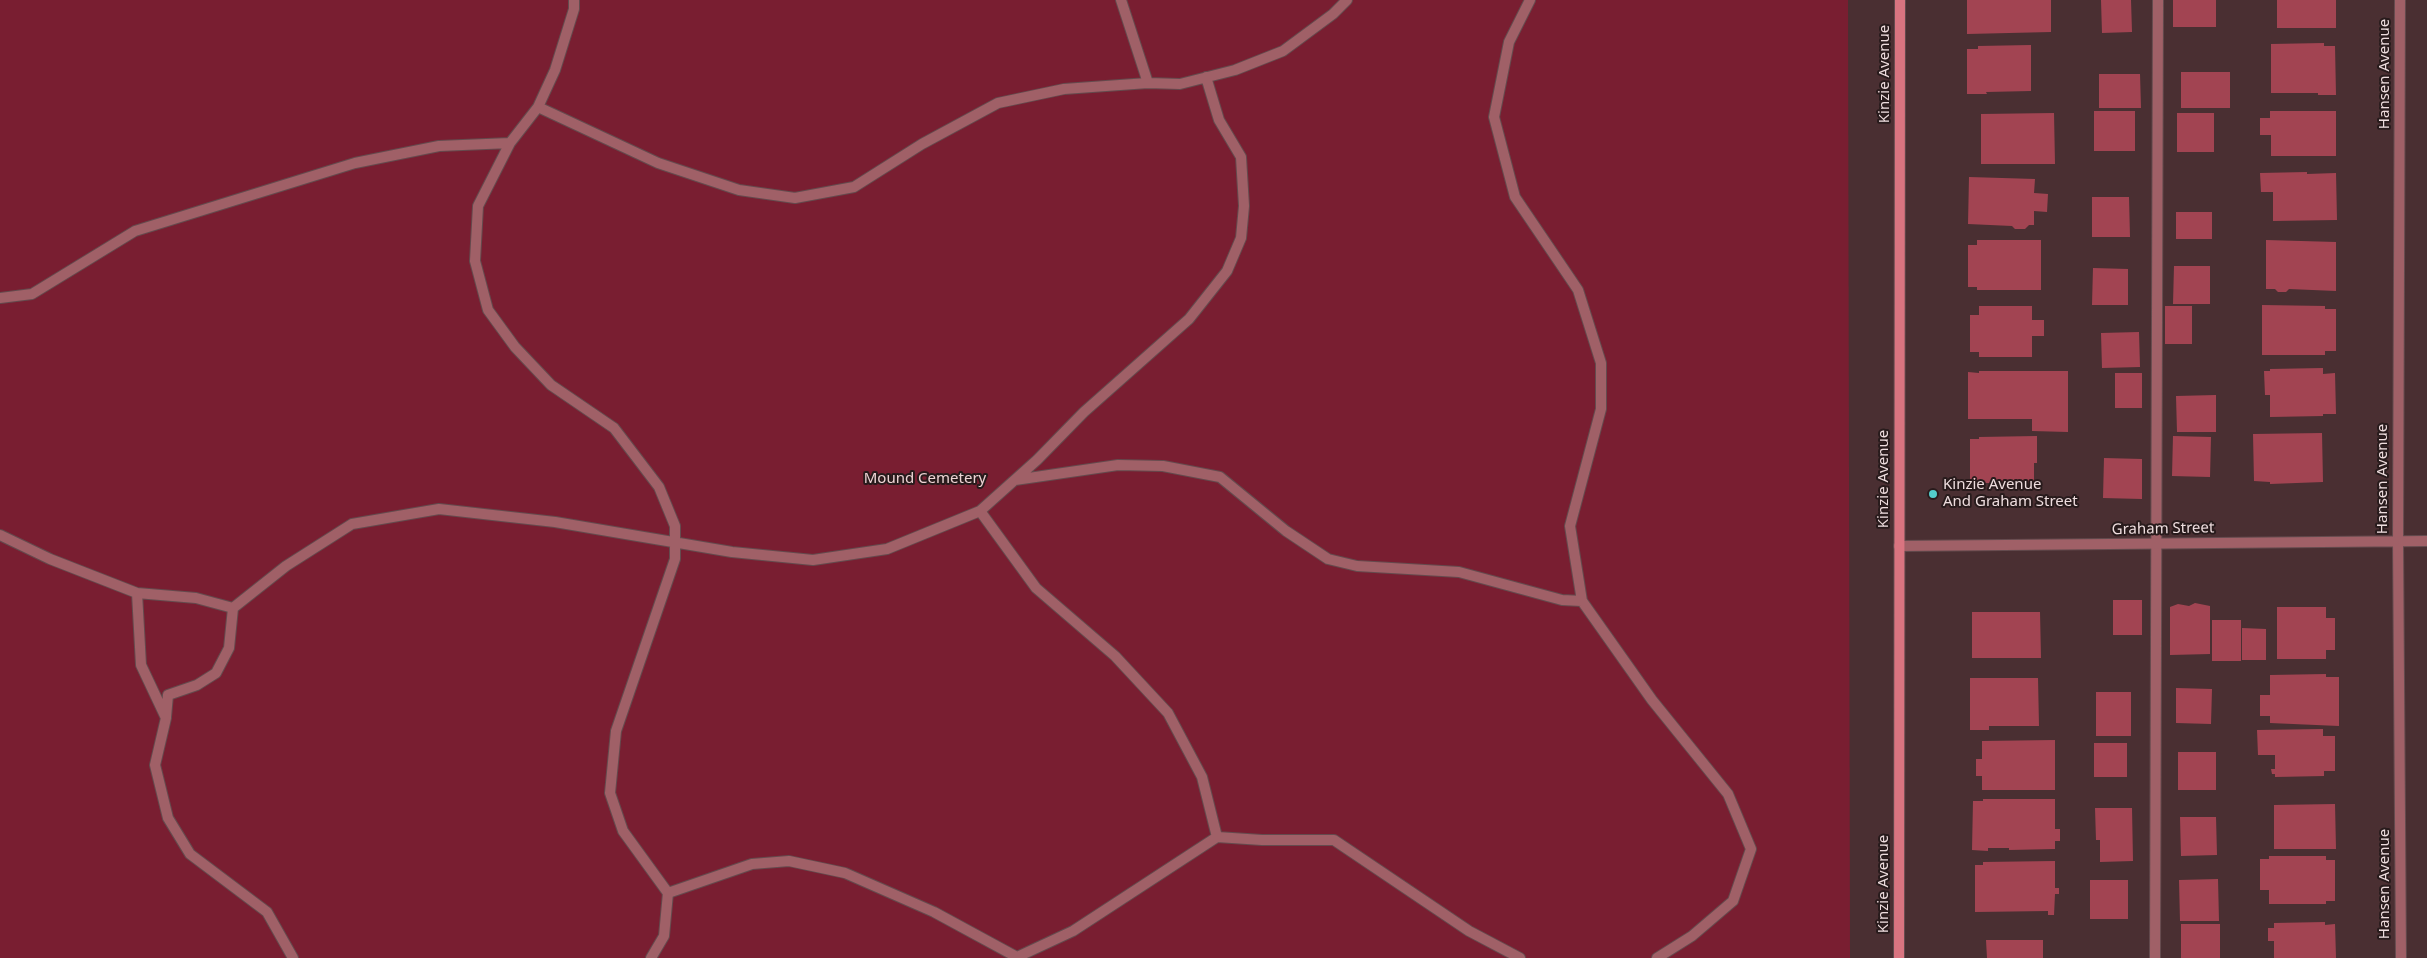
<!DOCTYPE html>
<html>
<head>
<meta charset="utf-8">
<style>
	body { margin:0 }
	canvas { display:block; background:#4a2f32 }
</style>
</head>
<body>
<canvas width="2427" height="958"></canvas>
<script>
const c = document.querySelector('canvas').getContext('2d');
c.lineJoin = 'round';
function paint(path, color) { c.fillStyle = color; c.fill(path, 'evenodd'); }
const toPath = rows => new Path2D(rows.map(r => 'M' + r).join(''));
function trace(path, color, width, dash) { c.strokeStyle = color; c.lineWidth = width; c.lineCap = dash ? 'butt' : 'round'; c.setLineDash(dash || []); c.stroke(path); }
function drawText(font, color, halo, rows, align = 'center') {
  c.font = font + ' "Noto Sans",sans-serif'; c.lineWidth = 4; c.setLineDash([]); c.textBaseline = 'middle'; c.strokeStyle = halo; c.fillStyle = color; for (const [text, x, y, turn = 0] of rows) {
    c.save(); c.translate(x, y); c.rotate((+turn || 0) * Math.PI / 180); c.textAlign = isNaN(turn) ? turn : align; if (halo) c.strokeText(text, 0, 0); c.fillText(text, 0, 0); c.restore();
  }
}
paint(toPath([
	[0,0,1848,0,1850,958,0,958]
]), '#791e31');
paint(toPath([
	[1967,0,2051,0,2051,32,1967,34],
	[2101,0,2131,0,2132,32,2102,33],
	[2173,0,2216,0,2216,27,2173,27],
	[2277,0,2336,0,2336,28,2277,28],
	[2324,43,2324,46,2335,46,2336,95,2318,95,2318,93,2271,93,2271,44],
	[2031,45,2031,91,1986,92,1987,94,1967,94,1967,49,1978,49,1978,46],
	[2181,72,2230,72,2230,108,2181,108],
	[2099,74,2140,74,2141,108,2099,108],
	[2094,111,2135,111,2135,151,2094,151],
	[2270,111,2336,111,2336,156,2271,156,2271,135,2260,135,2260,118,2270,118],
	[2054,113,2055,164,1981,164,1981,114],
	[2177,113,2214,113,2214,152,2177,152],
	[2307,172,2307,174,2336,173,2337,220,2273,221,2273,192,2261,192,2260,173],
	[1969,177,2035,179,2034,193,2048,194,2047,212,2034,211,2034,225,2029,225,2025,229,2015,229,2012,226,1968,224],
	[2092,197,2129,197,2130,237,2092,237],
	[2176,212,2212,212,2212,239,2176,239],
	[1977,240,2041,240,2041,290,1977,290,1977,287,1968,287,1968,245,1977,245],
	[2266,240,2336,242,2336,291,2289,289,2286,292,2278,292,2275,289,2266,289],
	[2174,266,2210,266,2210,304,2173,304],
	[2093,268,2128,269,2128,305,2092,305],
	[2262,305,2325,306,2325,309,2336,309,2336,351,2325,351,2325,355,2262,355],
	[1979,306,2032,306,2032,320,2044,320,2044,336,2032,336,2032,357,1979,357,1979,352,1970,352,1970,315,1979,315],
	[2165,306,2192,306,2192,344,2165,344],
	[2139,332,2140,367,2102,368,2101,333],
	[2323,368,2323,374,2335,373,2336,414,2323,414,2323,416,2270,417,2270,395,2265,395,2264,371,2270,371,2270,369],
	[1979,371,2068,371,2068,432,2032,431,2032,419,1968,419,1968,372,1979,373],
	[2115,373,2142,373,2142,408,2115,408],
	[2216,395,2216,432,2177,432,2176,396],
	[2322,433,2323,482,2270,484,2270,482,2254,481,2253,434],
	[2037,436,2037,463,2034,463,2034,483,1970,483,1970,439,1979,439,1979,437],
	[2173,436,2211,437,2210,477,2172,476],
	[2104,458,2142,459,2142,499,2103,498],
	[2113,600,2142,600,2142,635,2113,635],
	[2195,603,2210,606,2210,654,2170,655,2170,607,2178,604,2189,606],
	[2277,607,2326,607,2326,618,2335,618,2335,650,2326,650,2326,659,2277,659],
	[1972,612,2040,612,2041,658,1972,658],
	[2212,620,2241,620,2241,661,2212,661],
	[2242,628,2266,629,2266,660,2242,660],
	[2326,674,2326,677,2339,677,2339,726,2270,723,2270,716,2260,716,2260,695,2270,695,2270,675],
	[1970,678,2038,678,2039,726,1989,726,1989,730,1970,730],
	[2176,688,2212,689,2211,724,2176,723],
	[2096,692,2131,692,2131,736,2096,736],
	[2323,729,2323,736,2335,736,2335,771,2324,771,2324,776,2275,777,2275,774,2272,774,2271,769,2275,769,2275,755,2258,755,2257,730],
	[2055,740,2055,790,1982,790,1982,776,1976,776,1976,759,1982,759,1982,741],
	[2094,743,2127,743,2127,777,2094,777],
	[2178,752,2216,752,2216,790,2178,790],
	[1983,799,2055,799,2055,829,2060,829,2060,841,2055,841,2055,849,2009,850,2009,848,1988,848,1988,851,1972,850,1973,801,1983,801],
	[2335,804,2336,849,2274,849,2274,805],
	[2095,808,2132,808,2133,861,2100,862,2100,840,2096,840],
	[2180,817,2216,817,2217,855,2181,856],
	[2269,856,2326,856,2326,860,2335,860,2335,901,2326,901,2326,904,2269,904,2269,890,2260,890,2260,859,2269,859],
	[2055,861,2055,888,2059,888,2059,894,2055,894,2054,915,2048,915,2048,911,1975,912,1975,865,1983,865,1983,862],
	[2218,879,2219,921,2180,921,2179,880],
	[2090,880,2128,880,2128,919,2090,919],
	[2325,922,2325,925,2335,924,2336,958,2274,958,2274,941,2268,941,2268,928,2274,928,2274,923],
	[2181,924,2220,924,2220,958,2181,958],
	[1986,940,2043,940,2043,958,1987,958]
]), '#a24452');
const lane = toPath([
	[574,0,574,9,555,70,538,107,510,143,478,206,475,261,488,310,515,347,551,385,614,428,659,487,675,526,675,559,616,731,610,793,623,831,668,893,664,936,651,958],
	[1121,0,1148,83],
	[1530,0,1509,42,1494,117,1515,197,1578,290,1601,363,1601,409,1570,526,1582,601,1652,700,1728,794,1751,849,1733,901,1692,936,1657,958],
	[538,107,658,163,739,190,795,198,854,187,922,144,998,103,1064,89,1148,83,1180,84,1235,70,1283,51,1333,14,1347,0],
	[0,298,32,294,135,231,355,163,439,146,510,143],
	[1015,480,1118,465,1163,466,1220,477,1286,531,1328,559,1357,566,1459,572,1562,600,1582,601],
	[980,511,1036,588,1115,656,1168,713,1202,777,1217,837],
	[0,535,50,559,137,593,196,598,233,608,286,566,352,524,439,509,555,522,732,552,813,560,887,549,980,511,1037,460,1084,412,1189,319,1227,271,1241,238,1244,206,1241,157,1219,120,1206,77],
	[137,593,141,665,166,718,155,765,168,818,190,854,267,912,293,958],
	[166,717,168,695,197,685,216,673,229,648,233,608],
	[668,893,752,864,789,861,845,873,934,912,1015,956],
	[1015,958,1073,931,1217,837,1262,840,1334,840,1469,931,1520,958],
	[2155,958,2158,0]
]);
const street = toPath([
	[2400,0,2398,541,2401,958],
	[1899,546,2427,541]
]);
const secondary = toPath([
	[1899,958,1900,0]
]);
trace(lane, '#644b4e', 12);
trace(street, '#644b4e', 12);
trace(secondary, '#644b4e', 12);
trace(lane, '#a06067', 10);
trace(street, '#a06067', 10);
trace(secondary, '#d97480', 10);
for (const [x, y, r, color] of [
	[1933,494,5,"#53cdcb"]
]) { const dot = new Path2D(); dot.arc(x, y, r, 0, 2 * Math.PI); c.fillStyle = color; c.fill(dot); trace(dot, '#281b1c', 2); }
drawText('15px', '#eeddde', '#281b1c', [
	["Kinzie Avenue",1885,74,-90],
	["Hansen Avenue",2385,74,-90],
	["Kinzie Avenue",1884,479,-90],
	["Hansen Avenue",2383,479,-90],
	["Graham Street",2163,529,-1],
	["Kinzie Avenue",1884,884,-90],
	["Hansen Avenue",2385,884,-90]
]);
drawText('15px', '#eed3d4', '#281b1c', [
	["Mound Cemetery",925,479]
]);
drawText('15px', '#eeddde', '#281b1c', [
	["Kinzie Avenue",1943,485],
	["And Graham Street",1943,502]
], 'left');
</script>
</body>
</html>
